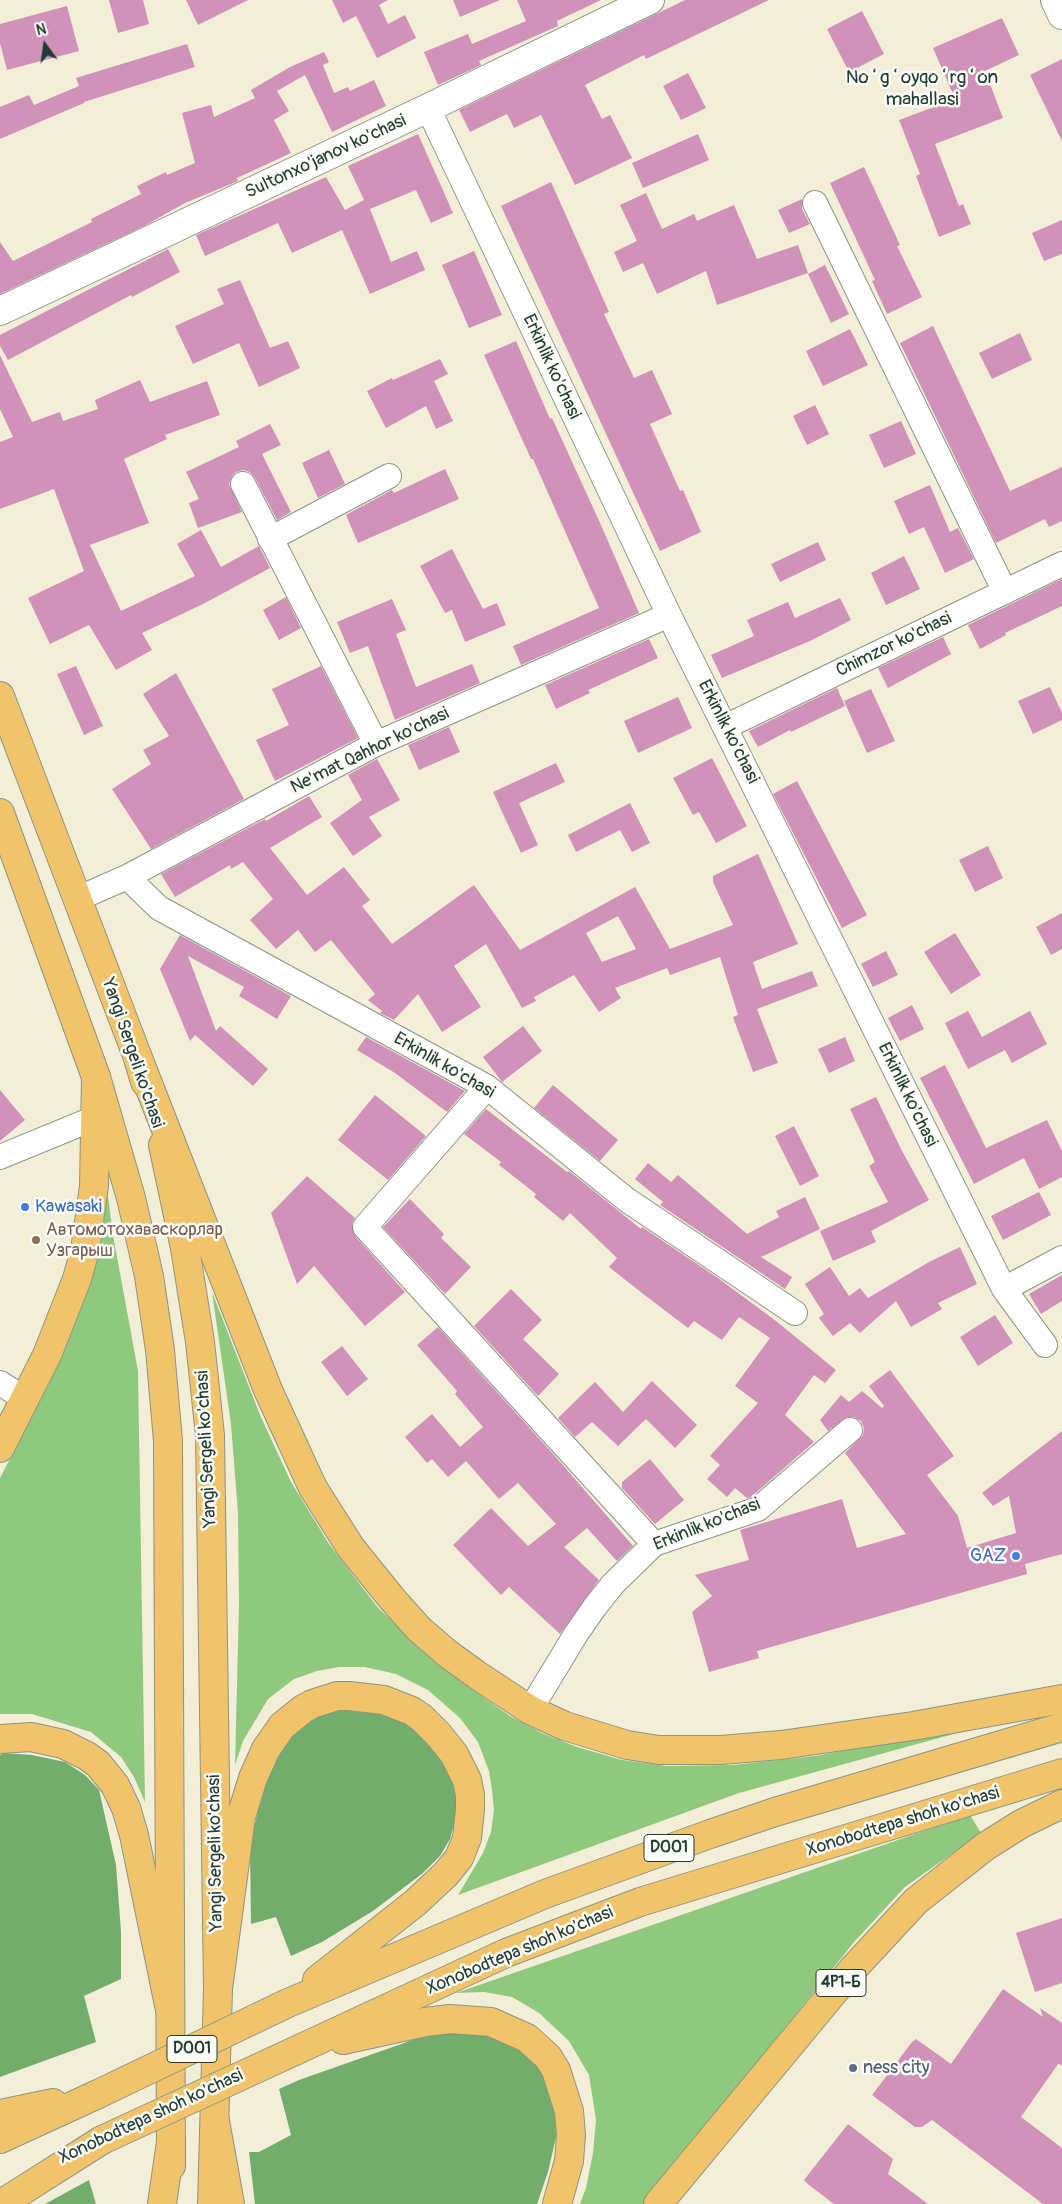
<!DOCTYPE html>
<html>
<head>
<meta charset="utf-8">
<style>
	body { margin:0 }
	#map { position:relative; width:1062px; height:2204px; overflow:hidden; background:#f2eed8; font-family:Pangolin,sans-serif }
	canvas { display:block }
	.north { position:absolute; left:20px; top:20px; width:50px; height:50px; -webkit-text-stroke:4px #fdfcf7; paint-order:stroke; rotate:346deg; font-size:14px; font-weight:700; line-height:20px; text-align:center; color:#1f3d34 }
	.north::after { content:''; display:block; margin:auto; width:18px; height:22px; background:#1f3d34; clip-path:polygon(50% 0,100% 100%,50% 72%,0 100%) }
</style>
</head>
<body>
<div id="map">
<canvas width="1062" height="2204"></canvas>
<div class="north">N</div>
</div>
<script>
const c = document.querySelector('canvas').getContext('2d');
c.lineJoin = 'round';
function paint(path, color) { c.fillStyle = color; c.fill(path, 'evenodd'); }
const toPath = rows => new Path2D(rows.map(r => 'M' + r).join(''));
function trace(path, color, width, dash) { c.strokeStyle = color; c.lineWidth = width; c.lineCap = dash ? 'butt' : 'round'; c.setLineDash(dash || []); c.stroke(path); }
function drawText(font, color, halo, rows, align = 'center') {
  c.font = font + ' Pangolin,sans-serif'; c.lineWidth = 5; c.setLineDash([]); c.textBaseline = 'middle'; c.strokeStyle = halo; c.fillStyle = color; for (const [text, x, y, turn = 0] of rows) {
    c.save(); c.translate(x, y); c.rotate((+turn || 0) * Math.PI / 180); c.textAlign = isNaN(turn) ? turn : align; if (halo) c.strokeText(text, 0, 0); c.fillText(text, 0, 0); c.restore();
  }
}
paint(toPath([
	[106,1181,113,1235,138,1371,145,1802,134,1777,121,1757,91,1732,32,1714,0,1714,0,1478,48,1386,82,1306,94,1271,102,1236],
	[212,1292,260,1415,291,1482,329,1544,379,1609,456,1678,510,1716,542,1733,577,1747,622,1760,667,1766,733,1765,815,1756,990,1724,739,1793,458,1895,483,1853,491,1832,494,1810,492,1790,489,1771,478,1742,460,1718,428,1690,396,1674,365,1667,339,1667,317,1671,294,1679,268,1699,243,1741,235,1765,239,1604,238,1513,231,1424],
	[970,1815,981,1833,905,1887,855,1941,643,2204,580,2204,586,2188,593,2153,596,2120,589,2075,569,2041,539,2013,512,1997,484,1992,456,1993]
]), '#8fc97d');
paint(toPath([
	[344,1704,389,1711,436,1743,454,1780,458,1810,450,1839,440,1856,423,1873,373,1911,322,1942,291,1956,276,1917,251,1924,250,1845,266,1778,274,1755,302,1721],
	[4,1753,32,1755,65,1762,85,1775,99,1790,116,1865,121,1932,121,1979,84,1996,96,2042,0,2077,0,1755],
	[441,2030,468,2031,500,2037,537,2061,550,2083,556,2106,556,2137,548,2172,537,2204,255,2204,249,2152,259,2152,291,2135,279,2089,299,2080],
	[89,2180,96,2204,45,2204]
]), '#73ad6c');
paint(toPath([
	[109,0,143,0,149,24,118,33],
	[186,0,248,0,198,25],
	[332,0,388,0,379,5,388,24,405,15,416,38,377,58,356,16,343,23],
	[453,0,500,0,460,17],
	[517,0,601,0,557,21,558,26,479,61,481,65,438,85,424,52,468,34,472,44,526,21],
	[685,0,769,0,646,59,644,55,585,85,602,119,610,115,632,158,575,185,541,115,514,128,507,114,470,132,459,110],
	[67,6,79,51,7,70,0,43,0,24],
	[862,11,884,54,849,72,827,29],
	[1002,18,1019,55,985,71,1003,118,935,144,959,206,963,204,971,224,939,237,916,176,920,174,899,120,955,99,933,48],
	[187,44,195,67,84,102,84,103,0,139,0,107,29,95,34,105,79,86,76,78],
	[324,52,329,62,323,65,334,93,348,87,350,91,374,80,386,106,332,132,305,75,277,91,289,111,274,120,291,153,237,178,238,181,185,203,144,226,0,294,0,242,13,261,92,222,91,219,141,194,137,186,166,172,167,175,195,163,182,113,211,105,214,117,255,98,251,90,290,67],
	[1062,59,1062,141,1030,75],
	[688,73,706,108,681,120,663,86],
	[418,134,453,213,431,223,416,190,370,209,391,262,417,251,425,270,370,294,342,230,292,253,278,223,205,256,196,235,326,177,345,210,364,200,348,166],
	[698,134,709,160,643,188,632,163],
	[864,167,900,245,897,246,922,297,887,314,872,281,875,280,830,183],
	[551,182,609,312,604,314,634,378,652,370,672,414,650,424,680,491,683,490,701,532,660,551,501,206],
	[646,193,662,229,694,214,697,221,734,205,757,259,798,245,808,273,717,305,706,271,657,294,643,263,623,272,614,252,637,241,620,205],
	[802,199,802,209,810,224,789,233,778,210],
	[1062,220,1062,254,1044,261,1032,233],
	[168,249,180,272,132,297,131,295,8,360,0,346,0,335],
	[474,251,502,315,469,328,442,265],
	[825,265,849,314,831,323,808,274],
	[240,280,270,348,288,341,300,368,259,387,239,343,193,364,175,326,224,304,217,289],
	[933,326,1010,491,1062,467,1062,521,1049,527,1045,519,996,543,900,343],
	[850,329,868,365,823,386,806,351],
	[1020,333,1032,360,992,379,979,353],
	[516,341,550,419,552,418,601,525,639,613,521,665,513,646,599,608,533,459,531,459,484,355],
	[0,355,32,422,60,412,63,421,98,409,95,400,140,380,150,402,207,381,220,415,165,435,167,439,124,459,149,523,90,545,121,611,195,576,177,544,201,530,221,567,259,546,270,568,203,604,142,633,152,650,116,670,89,625,50,644,28,598,84,571,54,489,0,509,0,442,13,437,0,409],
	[440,359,448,374,434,381,453,421,436,429,426,406,386,428,367,391,392,378,393,380],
	[815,405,829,434,807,445,793,416],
	[901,421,916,454,884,468,869,435],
	[270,424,281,445,262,454,291,512,277,520,255,478,250,472,243,470,236,472,232,476,229,484,242,512,198,528,189,503,199,499,186,472,239,447,236,441],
	[329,450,345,484,318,498,302,463],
	[445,469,459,499,358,543,346,515,392,490,394,493],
	[930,485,950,532,958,528,974,559,945,573,924,527,909,534,894,501],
	[818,542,826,560,780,582,771,564],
	[452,549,483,609,497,603,506,625,465,642,452,610,445,613,420,566],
	[904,556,920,589,886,605,871,573],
	[1062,579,1062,606,1005,633,1006,635,980,649,968,625],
	[286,597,301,628,279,640,263,610],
	[840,598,851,620,810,641,722,678,711,655,754,636,747,620,788,602,795,618],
	[392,599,406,630,396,634,416,687,472,664,480,683,395,720,368,646,350,653,337,622],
	[943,637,951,654,888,688,878,668],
	[649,639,658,658,588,690,590,693,556,709,545,685],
	[76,666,103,726,84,735,57,674],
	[321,666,358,738,275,781,256,740,289,725,272,689],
	[176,673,244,799,151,849,112,789,151,764,143,750,169,736,143,694],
	[1050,687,1062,713,1062,720,1033,734,1018,701],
	[837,688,845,706,791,732,790,730,758,747,749,731],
	[871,689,895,741,867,753,844,701],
	[678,697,692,728,638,753,624,721],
	[449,727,460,752,419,770,408,745],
	[712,758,747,826,716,843,699,812,693,815,673,778],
	[377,759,400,800,369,817,382,836,353,856,330,823,362,800,348,775],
	[556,763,565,782,519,803,538,845,521,853,493,792],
	[797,781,867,915,842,928,773,794],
	[309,796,322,817,270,848,307,895,344,867,370,900,362,906,392,944,474,885,520,950,635,887,670,949,733,925,713,882,713,876,758,854,798,944,753,962,762,989,812,971,818,986,757,1009,778,1063,753,1072,733,1017,738,1015,720,957,670,975,667,968,615,988,621,998,599,1012,574,975,534,997,536,1001,522,1008,486,944,454,966,481,1007,442,1032,418,994,394,1020,380,1013,382,1011,368,1000,375,994,331,940,315,952,298,930,276,949,250,920,273,899,243,862,231,869,230,865,175,897,161,874,265,819,266,821],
	[618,916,636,949,602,962,586,933],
	[630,803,650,843,632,852,620,830,576,852,568,835],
	[988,846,1003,878,975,892,959,860],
	[1062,913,1062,949,1051,955,1036,927],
	[955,933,981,975,951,994,924,952],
	[180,935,291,996,277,1019,239,996,244,987,188,956,216,1031,220,1026,268,1069,253,1086,195,1035,190,1041,160,969],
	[886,951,898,975,873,987,861,964],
	[912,1005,924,1029,900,1041,888,1018],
	[968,1011,982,1037,1030,1011,1047,1044,1012,1063,1005,1050,968,1069,945,1023],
	[523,1026,542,1051,502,1082,483,1057],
	[366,1037,465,1091,447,1112,395,1073,357,1050],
	[845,1037,855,1061,829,1073,818,1049],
	[945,1065,986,1148,1047,1120,1062,1151,1062,1177,1039,1189,1024,1158,974,1184,920,1078],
	[553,1085,618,1140,600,1161,534,1108],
	[0,1090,25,1120,0,1141],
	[375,1095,426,1136,388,1180,338,1140],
	[876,1097,901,1149,929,1200,871,1231,876,1242,833,1261,820,1231,888,1202,869,1166,875,1162,850,1109],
	[486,1109,567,1172,569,1171,641,1229,642,1227,718,1278,776,1321,836,1370,825,1383,814,1375,785,1415,814,1442,751,1497,747,1498,735,1488,727,1497,707,1479,720,1465,710,1456,758,1403,735,1386,770,1338,739,1317,722,1340,694,1321,688,1328,642,1293,609,1267,617,1258,570,1213,563,1221,534,1197,536,1194,499,1165,501,1162,464,1134],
	[794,1126,819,1176,800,1186,775,1136],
	[648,1163,671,1182,678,1175,747,1234,779,1217,776,1211,805,1197,820,1229,761,1257,792,1277,785,1289,660,1205,663,1202,635,1179],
	[307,1176,355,1218,352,1224,355,1236,405,1292,365,1326,314,1266,297,1284,271,1213],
	[1039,1192,1051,1215,1003,1240,991,1216],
	[410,1199,444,1234,441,1238,471,1267,445,1294,383,1227],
	[960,1247,977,1284,938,1303,942,1309,911,1327,896,1301,860,1333,850,1323,833,1336,819,1318,824,1314,805,1284,830,1267,849,1296,860,1288,868,1298,929,1262],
	[1062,1275,1062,1301,1041,1314,1029,1294],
	[511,1289,542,1320,523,1339,559,1374,538,1396,474,1326],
	[995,1315,1013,1343,978,1366,960,1337],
	[438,1327,555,1456,633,1546,617,1561,587,1528,564,1547,599,1580,560,1634,509,1587,501,1595,453,1545,491,1508,528,1546,556,1524,518,1483,499,1499,466,1461,448,1477,432,1459,427,1463,405,1437,432,1414,460,1447,483,1427,455,1394,457,1391,417,1345],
	[342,1346,368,1379,347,1396,321,1362],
	[890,1370,954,1456,927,1475,958,1516,967,1548,1016,1533,1009,1496,993,1506,982,1493,1062,1431,1062,1554,1025,1564,1027,1574,757,1651,759,1658,709,1672,692,1612,712,1596,695,1575,749,1560,740,1530,842,1499,857,1548,906,1534,845,1453,863,1435,864,1428,861,1421,854,1417,847,1417,828,1431,820,1420,841,1395,849,1402,862,1391,882,1408,884,1406,869,1386],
	[652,1381,697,1425,675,1448,646,1419,618,1446,592,1422,575,1437,558,1418,595,1382,623,1412],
	[650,1459,684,1500,655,1524,622,1488,622,1482],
	[1062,1918,1062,1983,1035,1992,1016,1933],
	[1003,1989,1043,2017,1040,2008,1062,2023,1062,2065,1058,2064,1021,2117,1062,2148,1062,2204,1043,2204,932,2120,922,2127,915,2127,872,2095,912,2042,916,2039,951,2064],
	[848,2124,893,2159,888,2174,928,2204,834,2204,809,2185,804,2180]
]), '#d192b9');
const minor = toPath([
	[428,108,669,615,1004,1289,1045,1345],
	[815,203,1005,592],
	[243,484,376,744],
	[270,539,389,476],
	[725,727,1062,564],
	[127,877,159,908,487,1087,627,1200,795,1313],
	[77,899,127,877,376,744,669,615],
	[487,1087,365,1227,654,1544],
	[0,1157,107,1113],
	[1004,1289,1062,1258],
	[0,1383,25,1399],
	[530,1710,576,1634,594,1608,613,1584,654,1544,758,1509,850,1430]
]);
const tertiary = toPath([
	[1055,0,1062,15],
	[0,311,428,108,650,0]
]);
const primary = toPath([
	[0,696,138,1058,145,1082],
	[0,813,96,1077,131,1198,149,1276,160,1350,168,1441,171,2166],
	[163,1145,185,1248,200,1342,210,1435,218,1989,212,2204]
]);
const trunk = toPath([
	[138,1058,268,1390,313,1488,351,1548,393,1600,419,1629,448,1654,477,1675,530,1710,565,1726,627,1745,659,1750,721,1750,781,1745,913,1726,1062,1699],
	[0,1448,47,1355,77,1279,85,1250,94,1186,96,1077],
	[0,1739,31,1737,63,1744,87,1756,98,1764,115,1785,126,1808,134,1835,170,2010],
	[218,1989,241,1817,253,1778,266,1749,282,1726,303,1709,312,1704,337,1696,349,1696,384,1700,412,1711,422,1718,438,1734,454,1754,467,1780,470,1795,470,1810,467,1838,459,1858,446,1874,415,1903,317,1980],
	[288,2003,545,1894,710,1834,775,1812,1062,1727],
	[343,2040,425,2022,450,2019,491,2022,527,2038,548,2057,556,2070,569,2111,571,2135,569,2161,557,2204],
	[295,2051,506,1953,640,1902,1062,1773],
	[0,2114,53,2103],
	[215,2121,230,2204],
	[0,2139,96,2095],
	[1,2204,102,2140],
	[162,2204,171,2142],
	[658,2204,852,1970,916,1901,986,1846,1021,1824,1062,1804]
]);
trace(minor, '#889686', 26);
trace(tertiary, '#889686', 30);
trace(primary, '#889686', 30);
trace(trunk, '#889686', 30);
trace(minor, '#fff', 24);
trace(tertiary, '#fff', 28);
trace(primary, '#f1c36a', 28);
trace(trunk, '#f1c36a', 28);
const trunkBridge = toPath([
	[96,2095,288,2003],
	[102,2140,295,2051]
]);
trace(trunkBridge, '#889686', 30, []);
trace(trunkBridge, '#f1c36a', 28);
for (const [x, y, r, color] of [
	[25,1207,5,"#3f7fe0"],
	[36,1240,5,"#8d6e63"],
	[1016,1556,5,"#3f7fe0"],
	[853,2068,5,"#5c6f8a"]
]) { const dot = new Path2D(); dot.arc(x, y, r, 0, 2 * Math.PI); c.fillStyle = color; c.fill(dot); trace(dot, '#fdfcf7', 2); }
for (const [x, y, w] of [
	[669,1848,50],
	[841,1983,50],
	[192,2049,50]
]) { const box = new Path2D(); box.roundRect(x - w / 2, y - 13.5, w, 27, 4); c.fillStyle = '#fdfcf7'; c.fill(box); trace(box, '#1f3d34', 1); }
drawText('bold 16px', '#1f3d34', null, [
	["D001",669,1848],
	["4Р1-Б",841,1983],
	["D001",192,2049]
]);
drawText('18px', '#1f3d34', '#fdfcf7', [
	["Sultonxo'janov ko'chasi",326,157,-25],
	["Erkinlik ko'chasi",551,367,65],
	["Chimzor ko'chasi",894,645,-26],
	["Erkinlik ko'chasi",728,732,63],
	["Ne'mat Qahhor ko'chasi",370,751,-26],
	["Yangi Sergeli ko'chasi",132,1053,71],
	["Erkinlik ko'chasi",444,1066,30],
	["Erkinlik ko'chasi",907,1095,64],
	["Yangi Sergeli ko'chasi",207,1449,-93],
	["Erkinlik ko'chasi",707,1525,-22],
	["Xonobodtepa shoh ko'chasi",903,1822,-17],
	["Yangi Sergeli ko'chasi",216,1853,-91],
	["Xonobodtepa shoh ko'chasi",520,1951,-23],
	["Xonobodtepa shoh ko'chasi",151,2117,-25]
]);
drawText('18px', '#366cbe', '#fdfcf7', [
	["Kawasaki",35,1207],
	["GAZ",1006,1556,"right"]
], 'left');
drawText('18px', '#785e54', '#fdfcf7', [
	["Автомотохаваскорлар",46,1230],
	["Узгарыш",46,1251]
], 'left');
drawText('18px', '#4e5e75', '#fdfcf7', [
	["ness city",863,2068]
], 'left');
drawText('19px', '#1f3d34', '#fdfcf7', [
	["Noʻgʻoyqoʻrgʻon",922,78],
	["mahallasi",922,100]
]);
</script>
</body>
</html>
